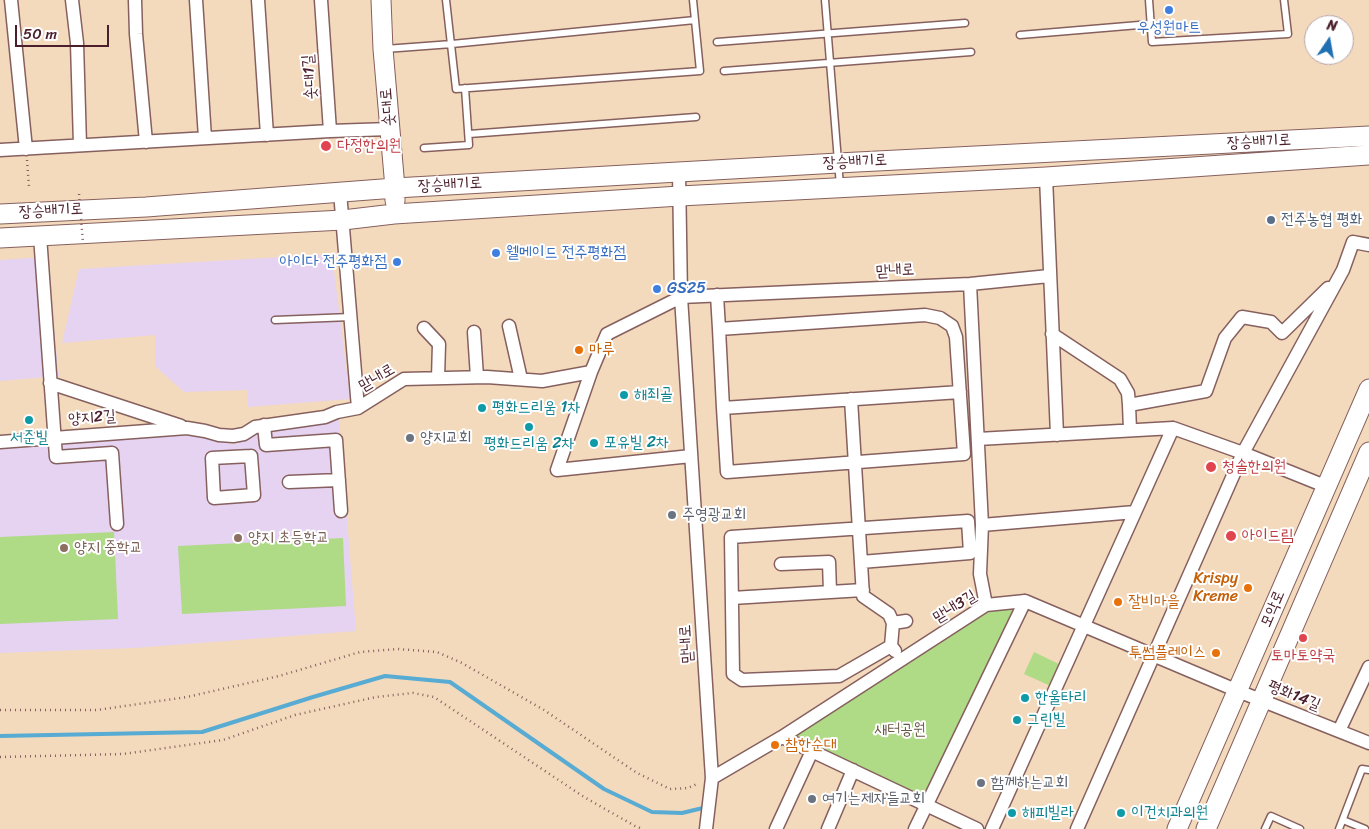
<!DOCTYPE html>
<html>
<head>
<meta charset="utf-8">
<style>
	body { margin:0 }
	#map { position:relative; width:1369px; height:829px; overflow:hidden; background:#f4dabc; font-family:Sriracha,sans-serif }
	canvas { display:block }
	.north { position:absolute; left:1304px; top:15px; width:50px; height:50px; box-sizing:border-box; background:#fff; border:1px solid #b7a5aa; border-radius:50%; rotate:12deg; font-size:14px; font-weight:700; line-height:20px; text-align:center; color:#4a1f2b }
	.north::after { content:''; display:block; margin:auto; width:18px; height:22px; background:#1f6fb2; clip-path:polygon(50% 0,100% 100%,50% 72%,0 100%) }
	.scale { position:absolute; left:15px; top:25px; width:94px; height:22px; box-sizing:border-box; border:2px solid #4a1f2b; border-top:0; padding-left:6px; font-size:15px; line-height:18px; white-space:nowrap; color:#4a1f2b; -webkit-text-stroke:4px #fff; paint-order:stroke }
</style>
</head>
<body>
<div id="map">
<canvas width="1369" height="829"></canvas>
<div class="north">N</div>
<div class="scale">50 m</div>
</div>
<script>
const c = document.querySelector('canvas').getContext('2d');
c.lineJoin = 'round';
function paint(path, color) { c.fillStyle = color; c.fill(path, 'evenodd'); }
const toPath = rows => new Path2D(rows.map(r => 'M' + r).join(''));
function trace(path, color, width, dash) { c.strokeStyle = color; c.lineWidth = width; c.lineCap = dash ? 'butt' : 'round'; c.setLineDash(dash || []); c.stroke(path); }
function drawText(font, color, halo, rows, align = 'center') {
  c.font = font + ' Sriracha,"Poor Story",sans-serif'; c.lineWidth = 4; c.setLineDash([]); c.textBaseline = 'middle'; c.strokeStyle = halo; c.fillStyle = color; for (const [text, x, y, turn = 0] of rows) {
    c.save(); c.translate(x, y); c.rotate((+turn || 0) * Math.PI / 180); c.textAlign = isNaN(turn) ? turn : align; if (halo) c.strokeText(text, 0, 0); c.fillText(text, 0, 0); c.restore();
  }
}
paint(toPath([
	[332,254,350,399,248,407,247,390,184,392,155,366,155,335,62,343,79,269],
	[46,257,59,376,0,381,0,260],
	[339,419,356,631,134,648,0,653,0,447,187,433,234,444,246,440,256,431]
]), '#e5d3f1');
paint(toPath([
	[114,532,118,619,0,624,0,537],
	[343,538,346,606,182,614,178,546],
	[1025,601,927,805,782,737,986,605],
	[1034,652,1065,667,1055,688,1024,674]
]), '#afda86');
trace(toPath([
	[0,736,202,732,313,697,385,676,450,682,604,789,652,812,682,813,707,807]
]), '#58abd3', 4);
const lane = toPath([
	[446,0,456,89,700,71,693,0],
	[825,0,840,186],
	[1149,0,1152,42,1288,34,1284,0],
	[1020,35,1151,24],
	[717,42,965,23],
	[385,49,452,44,695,20],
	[724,71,971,52],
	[469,134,696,117],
	[424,148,469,145,465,88],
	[275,320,351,317],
	[1343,820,1365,829],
	[1265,829,1271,816,1300,829],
	[1339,829,1362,769,1369,770]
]);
const street = toPath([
	[11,0,26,149],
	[72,0,77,43,80,145],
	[135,0,136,34,146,142],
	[196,0,205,138],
	[258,0,267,135],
	[321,0,330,131],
	[0,150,330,131,390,129],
	[679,172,681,297,712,778,706,829],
	[1046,177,1057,435],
	[340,192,358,408],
	[40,236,56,457,112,453,117,524],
	[970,284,982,525,980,574,986,605],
	[717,295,719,329,723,408,727,472,964,454,956,337,952,326,940,318,925,315,719,329],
	[509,326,521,379],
	[424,328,439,344,438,378],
	[474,332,477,377],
	[1052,334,1120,379,1128,393,1129,405],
	[50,383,181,426],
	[851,399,863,596,889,614,893,623,891,646,895,651],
	[723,408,960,392],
	[264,425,266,445,336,440,341,511],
	[1130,430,1129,405,1206,391,1225,338,1242,317,1271,322,1282,333,1328,288],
	[978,439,1173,428,1243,453,1325,486],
	[0,442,187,428,205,431,219,435,233,436,244,434,255,427,325,417,337,412,358,408,404,379,487,377,542,381,591,372],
	[251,456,254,495,214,498,212,458,251,456],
	[691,456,557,470,591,372,607,334,681,297,970,284,1049,276],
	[289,482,339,480],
	[982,525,1135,512],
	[861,562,970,553,968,521,731,537,733,674,742,680,839,676,891,646],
	[781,564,829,562,830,592],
	[732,598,863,590],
	[893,623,906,621],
	[1339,731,1369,667],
	[782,737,977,829],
	[712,778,782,737,986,605,1025,601,1238,691,1369,743],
	[776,829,812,751],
	[828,829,853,770],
	[915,829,1025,601],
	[992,829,1173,428],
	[1077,829,1243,453,1343,270,1353,242,1369,245]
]);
const secondary = toPath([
	[381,0,383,49,395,188,395,201],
	[0,214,146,207,395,188,838,163,1369,136],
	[0,238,343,220,394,214,680,196,1046,177,1369,155],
	[1177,829,1369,389],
	[1206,829,1369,452]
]);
trace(lane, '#86605e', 9);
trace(street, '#86605e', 15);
trace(secondary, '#86605e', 21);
trace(toPath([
	[27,160,29,187],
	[0,710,97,710,187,697,279,676,360,652,398,649,437,652,462,663,544,710,637,773,670,789,688,788,699,783],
	[0,757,123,754,223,740,295,715,376,697,413,693,434,697,584,797,635,826,643,829]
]), '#86605e', 2.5, [1, 4]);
trace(lane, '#fff', 6);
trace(street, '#fff', 12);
trace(secondary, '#fff', 19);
trace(toPath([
	[79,194,83,243]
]), '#86605e', 2.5, [1, 4]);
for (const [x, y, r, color] of [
	[1169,10,5,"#3f7fe0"],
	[326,146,6,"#e0444e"],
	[1271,220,5,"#5c6f8a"],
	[496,253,5,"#3f7fe0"],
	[397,262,5,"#3f7fe0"],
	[657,289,5,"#3f7fe0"],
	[579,350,5,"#e8710a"],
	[624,395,5,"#0f9aa8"],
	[482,408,5,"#0f9aa8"],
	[29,420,5,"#0f9aa8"],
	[529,427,5,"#0f9aa8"],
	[410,438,5,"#6b7280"],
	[594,443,5,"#0f9aa8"],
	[1211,467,6,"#e0444e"],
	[672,515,5,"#6b7280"],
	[1231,536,6,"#e0444e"],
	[238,538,5,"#8d6e63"],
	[64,548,5,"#8d6e63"],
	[1248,588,5,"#e8710a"],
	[1118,602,5,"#e8710a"],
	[1303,638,5,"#e0444e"],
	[1216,653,5,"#e8710a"],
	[1025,698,5,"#0f9aa8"],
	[1017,720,5,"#0f9aa8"],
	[775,745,5,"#e8710a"],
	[981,783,5,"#6b7280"],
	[812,799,5,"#6b7280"],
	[1012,813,5,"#0f9aa8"],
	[1121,813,5,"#0f9aa8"]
]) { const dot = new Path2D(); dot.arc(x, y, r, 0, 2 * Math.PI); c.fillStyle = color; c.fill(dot); trace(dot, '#fff', 2); }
drawText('16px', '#366cbe', '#fff', [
	["우성원마트",1169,28,"center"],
	["웰메이드 전주평화점",506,253],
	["아이다 전주평화점",387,262,"right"],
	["GS25",667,289]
], 'left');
drawText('16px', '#4a1f2b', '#fff', [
	["솟대1길",310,77,-94],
	["솟대로",388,107,-95],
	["장승배기로",1259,142,-3],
	["장승배기로",855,162,-3],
	["장승배기로",450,185,-3],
	["장승배기로",51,211,-3],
	["맏내로",895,271,-3],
	["맏내로",377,378,-30],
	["양지2길",92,418,-4],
	["맏내3길",955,607,-31],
	["모악로",1273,609,-67],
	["맏내로",687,644,-94],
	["평화14길",1294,696,22]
]);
drawText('16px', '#be3a42', '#fff', [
	["다정한의원",337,146],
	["청솔한의원",1222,467],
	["아이드림",1242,536],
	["토마토약국",1303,656,"center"]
], 'left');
drawText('16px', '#4e5e75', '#fff', [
	["전주농협 평화",1281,220]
], 'left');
drawText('16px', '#c56008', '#fff', [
	["마루",589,350],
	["Krispy",1238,579,"right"],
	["Kreme",1238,597,"right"],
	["잘비마을",1128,602],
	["투썸플레이스",1206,653,"right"],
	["참한순대",785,745]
], 'left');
drawText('16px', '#0d838f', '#fff', [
	["해죄골",634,395],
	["평화드리움 1차",492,408],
	["서준빌",29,438,"center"],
	["포유빌 2차",604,443],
	["평화드리움 2차",529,444,"center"],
	["한울타리",1035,698],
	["그린빌",1027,720],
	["해피빌라",1022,813],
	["이건치과의원",1131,813]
], 'left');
drawText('16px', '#5b616d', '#fff', [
	["양지교회",420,438],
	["주영광교회",682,515],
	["함께하는교회",991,783],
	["여기는제자들교회",822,799]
], 'left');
drawText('16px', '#785e54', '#fff', [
	["양지 초등학교",248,538],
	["양지 중학교",74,548]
], 'left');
drawText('16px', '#685746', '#fff', [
	["새터공원",900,730]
]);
</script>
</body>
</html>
